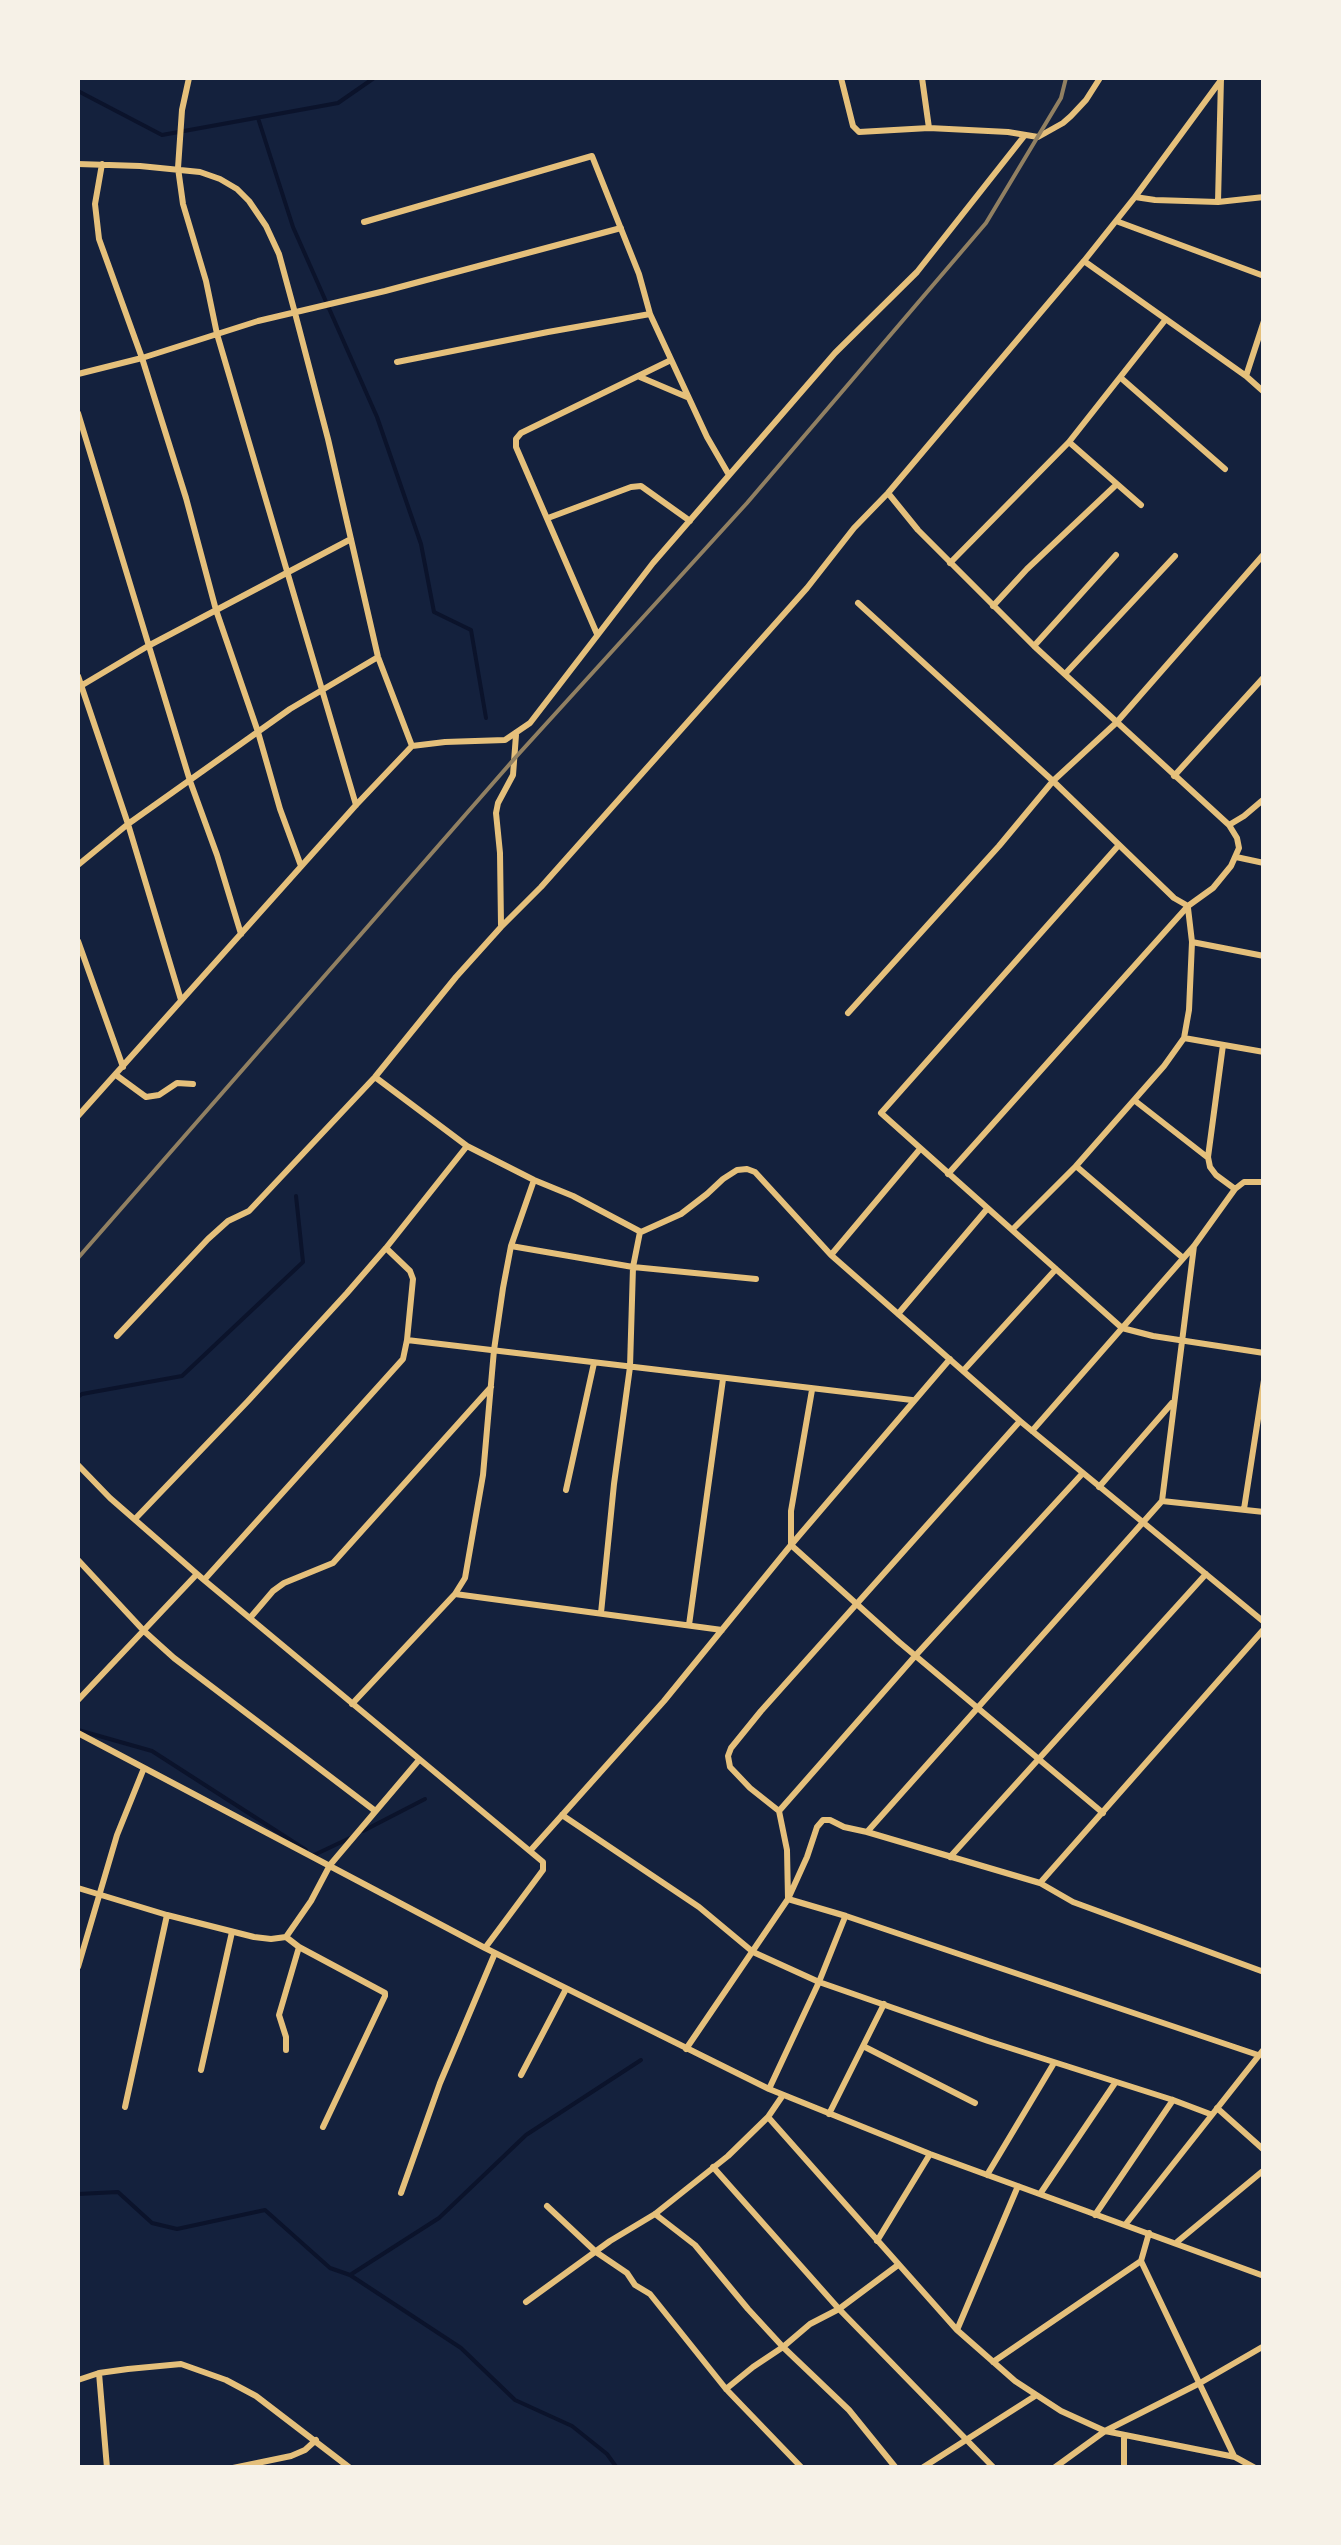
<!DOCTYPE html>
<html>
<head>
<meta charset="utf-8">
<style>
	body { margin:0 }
	#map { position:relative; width:1341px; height:2545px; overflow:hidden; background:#14213d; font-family:Barlow,sans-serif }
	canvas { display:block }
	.frame { position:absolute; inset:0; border:80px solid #f6f1e7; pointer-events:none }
</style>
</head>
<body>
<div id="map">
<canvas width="1341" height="2545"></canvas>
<div class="frame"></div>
</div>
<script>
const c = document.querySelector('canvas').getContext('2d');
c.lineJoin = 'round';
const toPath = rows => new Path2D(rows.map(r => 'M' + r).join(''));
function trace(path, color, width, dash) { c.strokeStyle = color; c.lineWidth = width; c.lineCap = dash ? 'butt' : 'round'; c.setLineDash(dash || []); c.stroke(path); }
trace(toPath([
	[78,91,162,135,338,103,374,78],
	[258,118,293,227,377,417,421,544,434,612,471,630,486,718],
	[78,1397,82,1394,182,1376,303,1262,296,1196],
	[78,1730,152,1751,306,1850],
	[363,1831,425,1799],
	[314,1855,350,1838],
	[78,2194,118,2192,152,2223,177,2229,265,2210,330,2268,350,2275,461,2348,515,2400,572,2426,607,2454,617,2468],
	[350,2275,439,2218,526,2135,641,2060]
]), '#0b132b', 4);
trace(toPath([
	[189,78,182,110,178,168,183,204,206,281,217,334,356,805],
	[841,78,853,126,859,132,929,128,1008,132,1038,137,1063,123,1071,116,1086,100,1100,78],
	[922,78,929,128],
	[78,164,140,166,200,172,220,179,237,189,249,201,266,226,279,254,295,313,328,439,378,657,412,746],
	[102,164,95,204,99,239,142,358,186,498,216,610,258,732,280,809,301,866],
	[1135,197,1221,80],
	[1218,202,1221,78],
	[1116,221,1264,276],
	[364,222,592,156,639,274,650,314,707,437,729,475],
	[1084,261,1246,376,1264,392],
	[397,362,548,332,650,314],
	[78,374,142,358,258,321,385,291,621,228],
	[1246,376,1264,321],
	[640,377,687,397],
	[1121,378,1225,469],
	[78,413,190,781,217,855,241,934],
	[1069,442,1141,505],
	[888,493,918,530,1034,646,1229,825,1237,838,1239,848,1231,866,1213,888,1188,906,948,1174],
	[548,518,631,487,641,486,690,521],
	[950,563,1069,442,1166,319],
	[858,603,1053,781,1174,898,1188,906],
	[993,606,1027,569,1117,484],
	[597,634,516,447,516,439,521,433,671,360],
	[1034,646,1116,555],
	[1065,674,1175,556],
	[78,676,128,824,181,1000],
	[79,687,148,646,351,539],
	[1174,776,1264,677],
	[1229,825,1244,816,1264,799],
	[1118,846,881,1113,1122,1328,1153,1336,1264,1353],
	[1236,857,1264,863],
	[78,865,128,824,290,709,378,657],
	[501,925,500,853,496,813,498,803,513,775,516,735],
	[78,941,123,1067],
	[1192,942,1264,956],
	[848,1013,999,846,1053,781,1116,723,1264,554],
	[1184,1038,1264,1052],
	[1223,1045,1208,1157,1210,1167,1216,1175,1235,1189],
	[116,1075,146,1097,159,1095,177,1083,193,1084],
	[375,1077,467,1146,534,1180,573,1196,641,1232,681,1214,707,1194,723,1179,737,1170,747,1169,755,1172,831,1255,1020,1421,1264,1622],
	[1134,1100,1207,1157],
	[78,1116,356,805,412,746,445,742,505,740,530,723,653,563,835,353,917,272,1025,135],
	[1076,1166,1183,1258],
	[1012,1230,1076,1166,1164,1066,1184,1038,1189,1010,1192,942,1188,908],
	[511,1246,633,1267,756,1279],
	[831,1255,920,1149],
	[898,1314,987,1209],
	[117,1336,208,1239,228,1221,249,1211,375,1077,456,977,501,927,541,887,807,588,854,528,888,493,1084,261,1135,197,1155,200,1218,202,1264,197],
	[407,1340,912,1400],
	[963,1371,1056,1269],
	[812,1390,791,1511,791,1545,899,1642,1103,1813],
	[1020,1421,761,1711,731,1748,728,1756,730,1767,750,1788,779,1811,787,1850,788,1899,846,1916,1258,2055],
	[1032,1431,1194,1246,1235,1189,1244,1182,1264,1182],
	[78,1465,110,1498,204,1580,543,1862,543,1870,485,1948],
	[1099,1487,1172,1403],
	[566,1490,594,1363],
	[1162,1501,1264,1512],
	[1244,1509,1264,1380],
	[135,1519,248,1401,347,1293,386,1248,467,1146],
	[78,1560,144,1631,174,1658,374,1810],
	[204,1580,403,1359,407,1340,413,1279,410,1271,386,1248],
	[455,1594,722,1630],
	[601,1613,614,1484,630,1367,633,1267,640,1232],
	[250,1618,273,1591,284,1583,333,1563,491,1387],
	[689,1625,723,1379],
	[78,1700,197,1574],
	[352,1704,455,1594,465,1578,483,1475,494,1350,503,1288,511,1246,534,1180],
	[78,1733,485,1948,769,2089,930,2154,1264,2276],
	[779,1811,916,1655,1082,1474],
	[562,1815,699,1907,753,1952,819,1982,988,2041,1173,2100,1210,2114],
	[867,1832,1040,1883,1073,1902,1264,1972],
	[530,1851,664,1701,791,1545,950,1359],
	[950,1857,1206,1574],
	[1040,1883,1264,1629],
	[78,1888,167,1915,254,1937,271,1939,286,1937,311,1901,330,1865,419,1760],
	[286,1937,299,1947,385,1993,385,1996,323,2127],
	[78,1967,117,1835,144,1768],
	[863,2046,975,2103],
	[686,2049,788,1899,807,1857,817,1827,823,1820,830,1820,844,1827,867,1832,1162,1501,1194,1246],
	[286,2050,286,2037,279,2015,299,1947],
	[201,2070,232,1932],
	[521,2075,566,1989],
	[769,2089,819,1982,845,1917],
	[783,2095,768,2117,957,2330,1015,2381,1061,2411,1105,2431,1235,2457,1255,2468],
	[125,2107,167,1915],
	[1217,2108,1264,2150],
	[829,2114,884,2004],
	[713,2167,839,2309,994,2468],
	[987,2175,1054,2063],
	[401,2193,440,2083,495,1953],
	[1040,2194,1115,2083],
	[547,2206,596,2252,627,2273,635,2285,650,2294,726,2389,802,2468],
	[655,2214,695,2245,748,2309,783,2347,849,2410,896,2468],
	[1095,2215,1173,2100],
	[1125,2225,1264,2049],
	[877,2241,930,2154],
	[1177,2242,1264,2170],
	[1141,2261,1234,2456],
	[526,2302,610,2241,655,2214,728,2156,768,2117],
	[957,2330,1018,2186],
	[993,2362,1141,2261,1149,2233],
	[99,2373,107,2468],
	[78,2380,99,2373,128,2369,181,2364,226,2380,256,2396,350,2468],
	[726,2389,753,2367,783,2347,810,2324,839,2309,898,2265],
	[1124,2436,1124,2468],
	[233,2468,291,2456,305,2450,316,2440],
	[922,2468,1035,2396],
	[1054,2468,1105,2431,1200,2383,1264,2346]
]), '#e5c07b', 6);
trace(toPath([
	[78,1258,515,758,747,503,986,223,1061,98,1066,78]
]), '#918062', 4);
</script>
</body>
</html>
